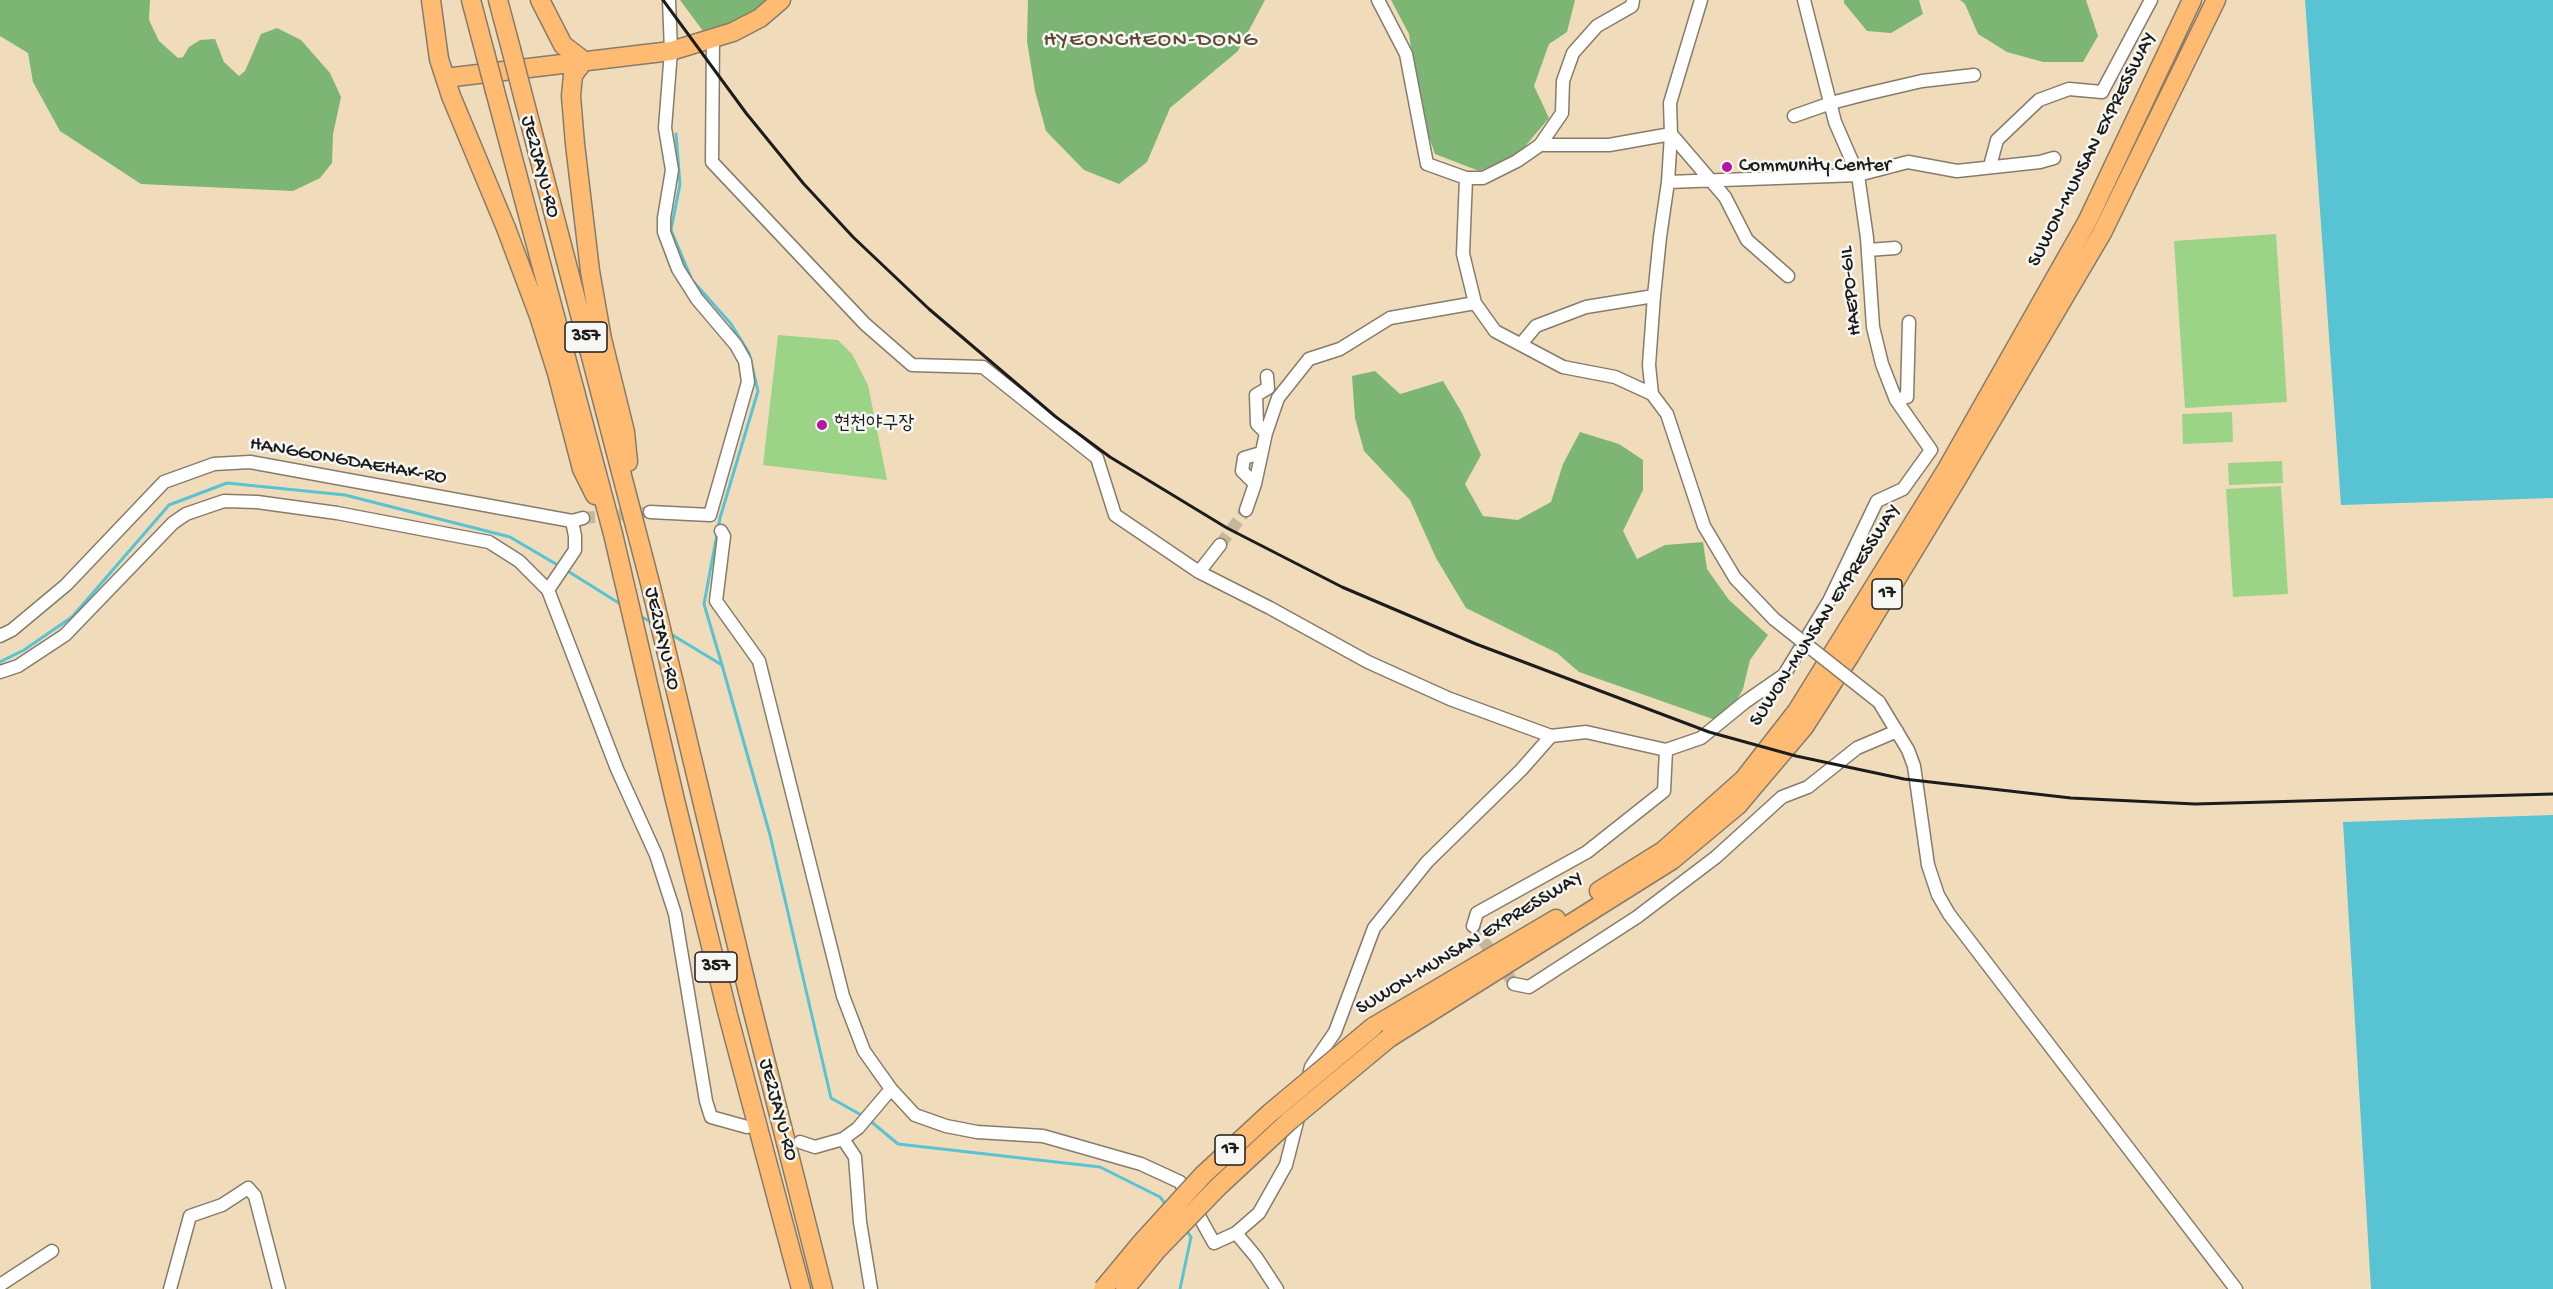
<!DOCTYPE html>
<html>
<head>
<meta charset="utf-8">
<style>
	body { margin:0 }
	canvas { display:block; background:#f0dcba }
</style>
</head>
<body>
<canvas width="2553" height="1289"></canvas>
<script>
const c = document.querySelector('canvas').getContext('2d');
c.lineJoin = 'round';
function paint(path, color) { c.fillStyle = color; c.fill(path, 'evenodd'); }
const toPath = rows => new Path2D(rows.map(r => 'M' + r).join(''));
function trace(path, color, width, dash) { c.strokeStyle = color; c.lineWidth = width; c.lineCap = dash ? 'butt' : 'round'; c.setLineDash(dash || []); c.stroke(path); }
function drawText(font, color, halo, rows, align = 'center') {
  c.font = font + ' "Gochi Hand","Poor Story",sans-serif'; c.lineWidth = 5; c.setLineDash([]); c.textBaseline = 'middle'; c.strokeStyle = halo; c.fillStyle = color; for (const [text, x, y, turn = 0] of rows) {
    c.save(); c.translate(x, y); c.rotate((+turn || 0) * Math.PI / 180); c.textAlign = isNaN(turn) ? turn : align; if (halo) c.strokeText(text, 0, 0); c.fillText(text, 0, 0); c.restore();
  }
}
paint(toPath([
	[2276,234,2287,402,2185,408,2174,241],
	[778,335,838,340,852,354,868,385,887,480,763,465],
	[2232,412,2233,442,2183,444,2182,414],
	[2282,461,2283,483,2229,485,2228,463],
	[2281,486,2288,594,2233,597,2226,489]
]), '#9cd487');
paint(toPath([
	[0,0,150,0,149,20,159,41,178,58,183,57,189,47,200,40,215,39,224,62,239,76,245,71,261,34,277,28,301,40,330,73,341,97,333,134,332,163,320,178,293,191,141,184,60,131,33,82,28,53,0,36],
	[680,0,774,0,755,17,706,35],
	[1028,0,1265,0,1238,51,1170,108,1147,162,1119,184,1084,170,1046,131,1035,91,1027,41],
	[1391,0,1575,0,1567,32,1549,44,1534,86,1549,118,1516,157,1479,171,1435,154,1421,114,1409,34],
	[1844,0,1919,0,1923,14,1891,33,1867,31,1844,3],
	[1960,0,2086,0,2098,36,2083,62,2043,62,2007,52,1978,34,1965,4],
	[1375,371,1400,394,1443,381,1462,413,1481,455,1465,484,1483,516,1518,520,1551,502,1563,464,1580,432,1619,444,1643,460,1643,490,1623,531,1637,559,1665,545,1703,542,1707,569,1729,600,1768,635,1750,660,1743,689,1724,723,1579,672,1557,653,1466,608,1436,558,1410,500,1364,451,1355,418,1352,376]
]), '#7db674');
paint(toPath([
	[2305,0,2553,0,2553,498,2341,505],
	[2553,815,2553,1289,2371,1289,2343,822]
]), '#58c3d3');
trace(toPath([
	[676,134,680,184,671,230,692,280,731,324,749,353,758,391,720,518,704,604,722,665],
	[566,570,622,605],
	[640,616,653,623],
	[669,633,722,665,770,835,831,1098,863,1116],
	[0,662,24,650,72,617,169,505,227,483,345,495,510,537,561,567],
	[868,1119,898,1144,1100,1167,1160,1197,1167,1206],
	[1180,1289,1191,1237,1186,1230]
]), '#58c3d3', 3);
trace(toPath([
	[583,518,650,512],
	[1220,545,1246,510],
	[1473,926,1514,984]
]), '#c6b69a', 12, [12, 6]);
const minor = toPath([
	[1378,0,1406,54,1427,164,1466,178,1463,254,1475,303,1495,331,1563,367,1615,377,1652,394,1667,414,1704,526,1735,578,1774,619],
	[1701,0,1670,103,1671,134,1725,197,1747,240,1788,276],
	[713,38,712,162,865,324,912,365,983,367,1097,458,1115,515,1199,572,1270,608,1368,662,1450,699,1551,736,1521,770,1427,862,1374,928,1335,1032,1311,1067,1286,1165,1259,1213,1236,1233],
	[1794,116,1831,103,1866,94,1922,81,1974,75],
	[1540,145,1562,113,1563,81,1573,53,1597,26,1632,6,1633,0],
	[1990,166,1997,140,2039,100,2069,89,2102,92,2151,0],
	[1466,178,1483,178,1517,161,1540,145,1609,145,1671,134,1668,182],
	[1868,250,1895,248],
	[1521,344,1536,326,1586,307,1654,296,1660,237,1668,182,1858,175,1908,162,1957,171,2040,162,2054,158],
	[1652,394,1649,365,1654,296],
	[1896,400,1907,397,1909,322],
	[1266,433,1257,424,1256,395,1268,388,1267,376],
	[1255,484,1242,471,1244,458,1261,453],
	[1246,510,1255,484,1266,433,1278,398,1309,359,1340,349,1390,318,1475,303],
	[650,512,710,515,748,382,745,361,736,345,697,299,678,269,664,232,664,218,672,170,665,128,671,51,669,0],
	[583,518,572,521,575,536,575,550,548,590,617,769,656,855,675,914,706,1101,711,1117,747,1127],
	[721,531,724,536,716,601,759,661,843,996,864,1051,891,1089,915,1115,946,1126,977,1132,1043,1136,1141,1164,1180,1182,1214,1243,1236,1233,1256,1257,1277,1289],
	[1199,572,1220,545],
	[0,636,12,630,66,585,164,482,214,464,250,462,572,521],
	[0,672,18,666,65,635,173,523,186,514,224,501,257,502,337,513,489,542,519,561,548,590],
	[1879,702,1908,750,1914,766,1928,865,1938,895,1949,914,2236,1289],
	[1551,736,1586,732,1666,750,1701,738,1745,702,1784,675,1829,601,1877,501,1903,489,1931,450,1896,400,1882,364,1873,327,1867,238,1858,175,1835,122,1804,0],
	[1473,926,1477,913,1587,852,1664,791,1666,750],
	[1514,984,1529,987,1637,917,1716,857,1782,797,1808,787,1857,748,1897,731],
	[843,1139,855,1157,860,1222,871,1289],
	[800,1142,815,1147,843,1139,858,1128,891,1089],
	[0,1285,52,1251],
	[170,1289,190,1216,222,1205,248,1188,255,1196,279,1289]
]);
const highway = toPath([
	[431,0,439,59,451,96,506,228,539,316,557,373,582,469,595,495],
	[471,0,485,53],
	[498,0,511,49],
	[540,0,563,45,584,61,573,75,571,96,575,144,590,271,602,339,625,432,628,462],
	[445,78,671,51,733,32,760,18,781,0],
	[521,88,651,587,748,992,823,1289],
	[495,91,613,534,675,800,728,1015,801,1289],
	[1599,891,1663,851,1744,779,1797,711,1947,469,2087,222,2192,0],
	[1373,1027,1556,919],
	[1389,1038,1672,860,1738,805,1804,727,1849,657,1958,477,2102,233,2216,0]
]);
trace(minor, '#867c6b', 15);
trace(highway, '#867c6b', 21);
trace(minor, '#fff', 12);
trace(highway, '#febb71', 18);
trace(toPath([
	[663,0,746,113,803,183,853,237,929,309,1056,417,1110,457,1227,528,1342,587,1476,644,1709,732,1796,756,1904,779,2071,798,2195,804,2553,794]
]), '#1c1c1c', 3);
const minorBridge = toPath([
	[1774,619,1879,702]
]);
const highwayBridge = toPath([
	[511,49,521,88],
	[485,53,495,91],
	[1103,1289,1142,1242,1203,1175,1270,1113,1373,1027],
	[1125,1289,1156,1251,1218,1187,1288,1122,1389,1038]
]);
trace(minorBridge, '#867c6b', 15, []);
trace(highwayBridge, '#867c6b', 21, []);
trace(minorBridge, '#fff', 12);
trace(highwayBridge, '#febb71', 18);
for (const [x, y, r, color] of [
	[1727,167,6,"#b5179e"],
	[822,425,6,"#b5179e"]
]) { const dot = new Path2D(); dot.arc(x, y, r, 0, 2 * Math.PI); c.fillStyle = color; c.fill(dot); trace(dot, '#f6f6f2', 2); }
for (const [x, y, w] of [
	[586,337,42],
	[1887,594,30],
	[716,967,42],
	[1230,1150,30]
]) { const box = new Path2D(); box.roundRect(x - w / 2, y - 15, w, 30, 4.5); c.fillStyle = '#f6f6f2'; c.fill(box); trace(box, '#1c1c1c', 1.5); }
drawText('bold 18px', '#1c1c1c', null, [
	["357",586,337],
	["17",1887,594],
	["357",716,967],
	["17",1230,1150]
]);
drawText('20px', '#1c1c1c', '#f6f6f2', [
	["SUWON-MUNSAN EXPRESSWAY",2093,150,-63],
	["JE2JAYU-RO",539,167,75],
	["HAEPO-GIL",1852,291,-96],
	["HANGGONGDAEHAK-RO",348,462,10],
	["SUWON-MUNSAN EXPRESSWAY",1826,616,-57],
	["JE2JAYU-RO",661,639,77],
	["SUWON-MUNSAN EXPRESSWAY",1470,944,-31],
	["JE2JAYU-RO",777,1110,75]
]);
drawText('20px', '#1c1c1c', '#f6f6f2', [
	["Community Center",1739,167],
	["현천야구장",834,425]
], 'left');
c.letterSpacing = '1.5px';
drawText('22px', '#5f4b34', '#f6f6f2', [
	["HYEONCHEON-DONG",1151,42]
]);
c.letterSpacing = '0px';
</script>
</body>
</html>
